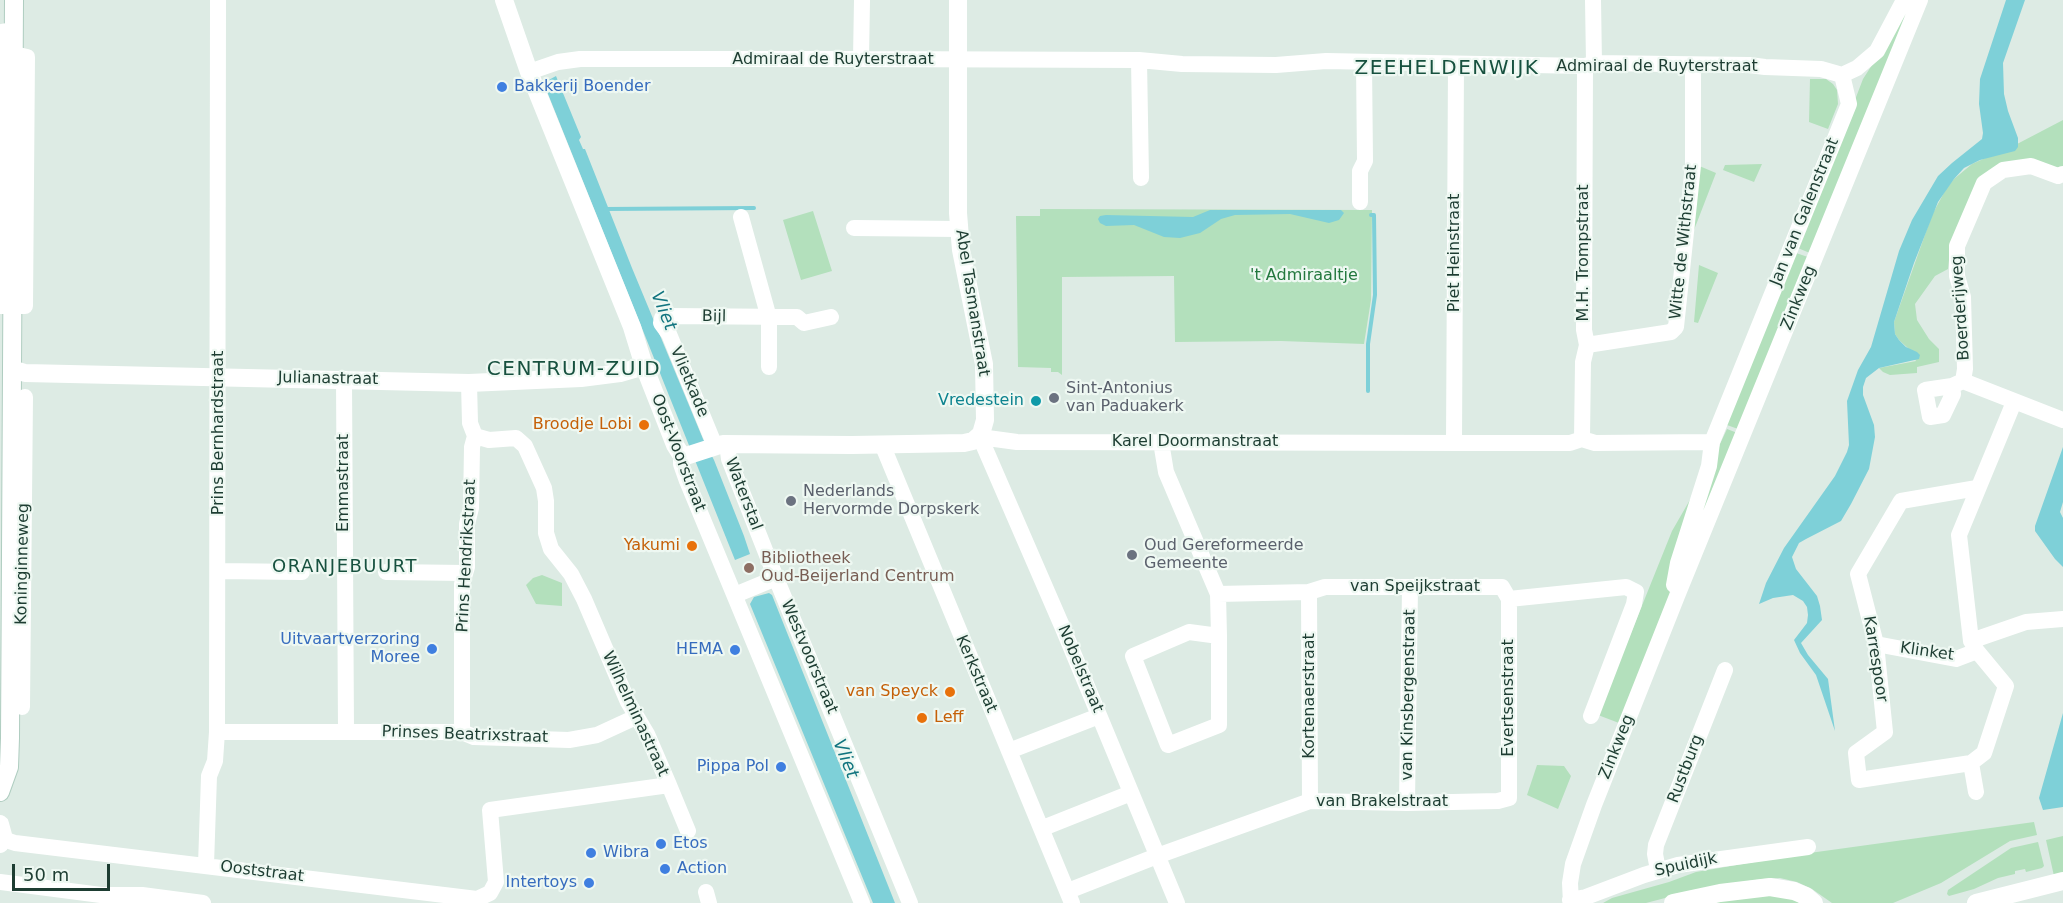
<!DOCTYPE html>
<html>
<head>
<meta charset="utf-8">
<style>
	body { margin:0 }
	#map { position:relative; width:2063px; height:903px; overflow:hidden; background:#ddebe4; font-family:"DejaVu Sans",sans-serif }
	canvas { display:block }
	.scale { position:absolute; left:12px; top:864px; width:98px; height:27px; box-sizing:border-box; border:3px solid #1d3d32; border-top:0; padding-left:8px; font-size:18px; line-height:21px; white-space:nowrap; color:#1d3d32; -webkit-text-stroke:4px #eef8f2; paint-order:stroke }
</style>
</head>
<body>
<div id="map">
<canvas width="2063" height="903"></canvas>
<div class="scale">50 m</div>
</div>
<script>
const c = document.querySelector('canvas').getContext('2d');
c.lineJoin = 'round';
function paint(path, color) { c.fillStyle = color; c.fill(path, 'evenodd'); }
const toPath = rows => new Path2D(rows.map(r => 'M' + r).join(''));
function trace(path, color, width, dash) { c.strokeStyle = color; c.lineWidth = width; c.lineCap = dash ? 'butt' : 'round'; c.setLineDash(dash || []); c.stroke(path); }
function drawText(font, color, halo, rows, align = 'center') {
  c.font = font + ' "DejaVu Sans",sans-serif'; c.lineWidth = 4.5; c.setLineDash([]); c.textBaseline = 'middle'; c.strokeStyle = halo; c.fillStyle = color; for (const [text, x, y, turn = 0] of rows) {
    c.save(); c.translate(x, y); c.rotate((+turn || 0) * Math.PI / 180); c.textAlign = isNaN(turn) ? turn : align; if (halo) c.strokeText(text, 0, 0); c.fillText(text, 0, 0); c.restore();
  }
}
paint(toPath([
	[1914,0,1812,254,1798,248,1863,79],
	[1810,79,1826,79,1833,84,1837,90,1838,104,1828,129,1809,122],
	[2063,120,2063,166,2050,169,2002,167,1949,260,1948,269,1935,276,1915,304,1917,320,1929,339,1939,349,1939,362,1917,367,1917,373,1890,375,1883,372,1879,368,1916,361,1909,349,1899,340,1895,334,1894,322,1932,215,1946,189,1954,179,1972,164,2019,143],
	[1762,164,1754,182,1723,170,1725,165],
	[1697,165,1716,173,1694,230],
	[1040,209,1372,210,1371,300,1364,344,1281,341,1175,342,1174,276,1062,277,1062,375,1058,372,1051,372,1051,368,1018,367,1016,216,1040,216],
	[813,211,832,271,801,280,783,220],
	[1796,253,1811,258,1741,430,1724,424],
	[1699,265,1718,273,1698,323,1694,322],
	[1727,429,1740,434,1683,568,1720,444],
	[1691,498,1671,574,1669,608,1619,723,1598,715,1672,531],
	[542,575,562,583,562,606,536,604,526,585,533,578],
	[1537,765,1564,766,1571,776,1558,809,1527,795],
	[2034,822,2037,835,2010,841,1941,883,1893,903,1832,903,1812,889,1797,882,1780,878,1762,879,1729,884,1684,893,1646,903,1603,903,1612,898,1669,882,1696,872,1795,855],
	[2063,836,2063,872,2054,876,2046,840],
	[2038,842,2044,866,2042,868,2026,872,2025,869,2015,871,2015,874,1998,878,1974,889,1949,896,1947,894,1948,890,2011,848],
	[1754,893,1792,898,1799,903,1700,903]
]), '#b3e0bc');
paint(toPath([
	[2006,0,2025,0,2003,63,2004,94,2008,111,2018,138,2018,147,2015,151,1980,160,1964,168,1954,179,1938,202,1914,263,1894,322,1895,334,1899,340,1906,347,1917,352,1920,355,1919,359,1879,368,1866,378,1863,387,1863,395,1874,425,1875,437,1869,469,1851,504,1841,521,1806,539,1799,543,1792,557,1796,569,1817,596,1820,606,1822,620,1801,643,1808,655,1828,679,1835,731,1816,675,1800,653,1794,640,1807,623,1808,615,1807,607,1803,601,1793,595,1773,598,1759,604,1766,583,1784,548,1835,476,1847,452,1849,445,1847,401,1858,370,1871,347,1899,251,1912,220,1938,176,1952,163,1982,139,1983,133,1979,104,1980,79],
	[556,76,581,137,579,140,583,149,585,149,632,268,703,439,714,460,744,536,750,554,735,560,546,89,545,82],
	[1210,210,1341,210,1344,213,1339,220,1329,223,1290,214,1235,215,1221,219,1200,233,1180,238,1164,237,1134,225,1106,226,1100,223,1098,219,1100,216,1106,215,1193,217],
	[2063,447,2063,502,2060,512,2063,518,2063,567,2055,559,2035,531,2035,526],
	[769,593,772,595,895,903,873,903,750,604,754,597],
	[2063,713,2063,807,2043,810,2039,798]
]), '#7ed0d8');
trace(toPath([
	[605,209,754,208],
	[1368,391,1368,344,1375,295,1374,215,1371,215]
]), '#7ed0d8', 4);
const secondary = toPath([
	[0,792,9,767,10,738,14,0]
]);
trace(secondary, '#afcdc0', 20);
trace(toPath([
	[1593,0,1594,63],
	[14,54,27,57,25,306,0,306,2,32,14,30],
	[861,59,862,0],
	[1139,60,1141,178],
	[529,72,558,62,580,59,861,59,1139,60,1182,64,1276,65,1326,61,1585,66,1594,63,1749,65,1765,67,1821,69,1842,75],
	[2063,174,2058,176,2031,166,2003,170,1984,183,1957,246,1957,276,1963,297,1965,369,1963,381,2063,420],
	[1360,202,1360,171,1365,161,1364,62],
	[741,217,769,318,769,367],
	[854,228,959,229],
	[1587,345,1671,332,1676,327,1693,166,1693,65],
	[344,379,346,731],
	[1952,386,1953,394,1943,415,1930,417,1925,390,1952,386,1963,381],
	[980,437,1017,442,1467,443,1570,443,1582,439,1595,443,1712,442],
	[980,437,1062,626,1177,903],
	[1582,439,1583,362,1587,345,1584,330,1585,66],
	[1161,442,1166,472,1218,594,1309,592,1325,587,1502,587,1509,599,1626,587,1636,592,1634,604,1591,716],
	[1454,442,1456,64],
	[727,444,729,459,776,578,910,903],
	[882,444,1072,903],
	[715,446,669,334,661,323,662,318,668,316,797,317,804,323,831,317],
	[681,455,681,464,687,481,862,903],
	[1977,488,1901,501,1858,574,1876,644,1885,732,1856,753,1859,780,1971,763,1984,753,2006,686,1977,651,1971,641,1959,535,2014,402],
	[219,571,302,572],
	[386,572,465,573],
	[1674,585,1678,563,1709,466,1712,442,1849,104,1842,75,1857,68,1877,51,1904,0],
	[1309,592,1310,801],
	[1218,594,1219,636,1219,725,1168,745,1133,656,1189,632,1219,636],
	[735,595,776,578],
	[1971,641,2026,622,2063,619],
	[1876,644,1956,659,1977,651],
	[22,707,25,397],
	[217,732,462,732,474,737,569,740,597,735,636,717],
	[462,732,462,584,467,567,467,524,471,508,472,447,475,436,470,423,469,383],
	[1009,751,1099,716],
	[1971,763,1976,792],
	[669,785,688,831],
	[1407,803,1410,587],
	[1048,826,1131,793],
	[3,839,15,843,477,899,490,893,496,882,490,810,669,785,647,734,628,702,584,599,571,574,551,549,546,533,546,501,544,488,525,446,516,438,489,440,475,436],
	[206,865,209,776,215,761,217,732,218,0],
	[1658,870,1655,854,1656,845,1725,670],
	[0,882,101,895,142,895,203,903],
	[1068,891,1157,856,1310,801,1407,803,1498,801,1509,798,1509,599],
	[706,892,709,903],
	[1570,900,1586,897,1644,875,1678,865,1808,847],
	[1571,903,1570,883,1573,864,1594,805,1677,596,1920,0]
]), '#fff', 16);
trace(toPath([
	[504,0,529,72,632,327,644,366,675,445,680,453,686,456,723,444,852,445,964,443,973,441,981,434,985,420,984,364,961,250,958,213,958,0],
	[12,369,25,373,469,383,581,378,620,373,644,366],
	[0,824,3,835,0,844],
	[1673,903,1720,893,1770,887,1794,891,1806,896,1814,903],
	[1976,903,2063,881]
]), '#fff', 18);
trace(secondary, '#fff', 18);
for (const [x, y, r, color] of [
	[502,87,6,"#3f7fe0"],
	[1054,398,6,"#6b7280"],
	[1036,401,6,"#0f9aa8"],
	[644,425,6,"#e8710a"],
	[791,501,6,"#6b7280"],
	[692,546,6,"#e8710a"],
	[1132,555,6,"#6b7280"],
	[749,568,6,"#8d6e63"],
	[432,649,6,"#3f7fe0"],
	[735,650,6,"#3f7fe0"],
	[950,692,6,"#e8710a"],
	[922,718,6,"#e8710a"],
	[781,767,6,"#3f7fe0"],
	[661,844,6,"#3f7fe0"],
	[591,853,6,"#3f7fe0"],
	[665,869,6,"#3f7fe0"],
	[589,883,6,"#3f7fe0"]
]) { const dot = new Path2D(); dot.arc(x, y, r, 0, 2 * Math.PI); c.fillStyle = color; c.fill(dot); trace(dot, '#eef8f2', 2); }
drawText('16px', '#1d3d32', '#eef8f2', [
	["Admiraal de Ruyterstraat",833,60],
	["Admiraal de Ruyterstraat",1657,67],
	["Jan van Galenstraat",1805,212,-68],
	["Witte de Withstraat",1684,242,-84],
	["Piet Heinstraat",1455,253,-90],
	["M.H. Trompstraat",1584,253,-90],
	["Zinkweg",1799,298,-68],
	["Abel Tasmanstraat",972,303,81],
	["Boerderijweg",1961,308,-94],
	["Bijl",714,317,1],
	["Julianastraat",328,379,1],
	["Vlietkade",689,382,67],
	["Prins Bernhardstraat",219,433,-90],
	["Karel Doormanstraat",1195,442],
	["Oost-Voorstraat",678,453,69],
	["Emmastraat",344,483,-90],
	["Waterstal",743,494,69],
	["Prins Hendrikstraat",467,556,-87],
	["Koninginneweg",23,564,-89],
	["van Speijkstraat",1415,587],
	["Klinket",1927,652,8],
	["Westvoorstraat",809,657,67],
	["Karrespoor",1875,659,81],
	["Nobelstraat",1080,669,67],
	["Kerkstraat",976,674,67],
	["van Kinsbergenstraat",1409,695,-89],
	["Kortenaerstraat",1310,696,-90],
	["Evertsenstraat",1509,698,-90],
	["Wilhelminastraat",635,714,65],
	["Prinses Beatrixstraat",465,735,2],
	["Zinkweg",1617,747,-68],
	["Rustburg",1686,769,-69],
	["van Brakelstraat",1382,802],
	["Spuidijk",1686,865,-12],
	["Ooststraat",262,872,7]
]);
drawText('16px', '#366cbe', '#eef8f2', [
	["Bakkerij Boender",514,87],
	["Uitvaartverzoring",420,640,"right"],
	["Moree",420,658,"right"],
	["HEMA",723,650,"right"],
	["Pippa Pol",769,767,"right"],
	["Etos",673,844],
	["Wibra",603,853],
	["Action",677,869],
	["Intertoys",577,883,"right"]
], 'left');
drawText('16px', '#23783e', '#eef8f2', [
	["'t Admiraaltje",1304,276]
]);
drawText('16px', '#5b616d', '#eef8f2', [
	["Sint-Antonius",1066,389],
	["van Paduakerk",1066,407],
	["Nederlands",803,492],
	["Hervormde Dorpskerk",803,510],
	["Oud Gereformeerde",1144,546],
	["Gemeente",1144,564]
], 'left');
drawText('16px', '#0d838f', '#eef8f2', [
	["Vredestein",1024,401]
], 'right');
drawText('16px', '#c56008', '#eef8f2', [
	["Broodje Lobi",632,425],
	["Yakumi",680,546],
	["van Speyck",938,692],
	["Leff",934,718,"left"]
], 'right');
drawText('16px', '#785e54', '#eef8f2', [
	["Bibliotheek",761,559],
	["Oud-Beijerland Centrum",761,577]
], 'left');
drawText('italic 18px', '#11747f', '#eef8f2', [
	["Vliet",663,311,68],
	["Vliet",845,759,68]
]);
c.letterSpacing = '1.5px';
drawText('18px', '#17513f', '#eef8f2', [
	["ORANJEBUURT",345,567]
]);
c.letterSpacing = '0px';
c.letterSpacing = '1.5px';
drawText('20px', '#17513f', '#eef8f2', [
	["ZEEHELDENWIJK",1447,69],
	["CENTRUM-ZUID",574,370]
]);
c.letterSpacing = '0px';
</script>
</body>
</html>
